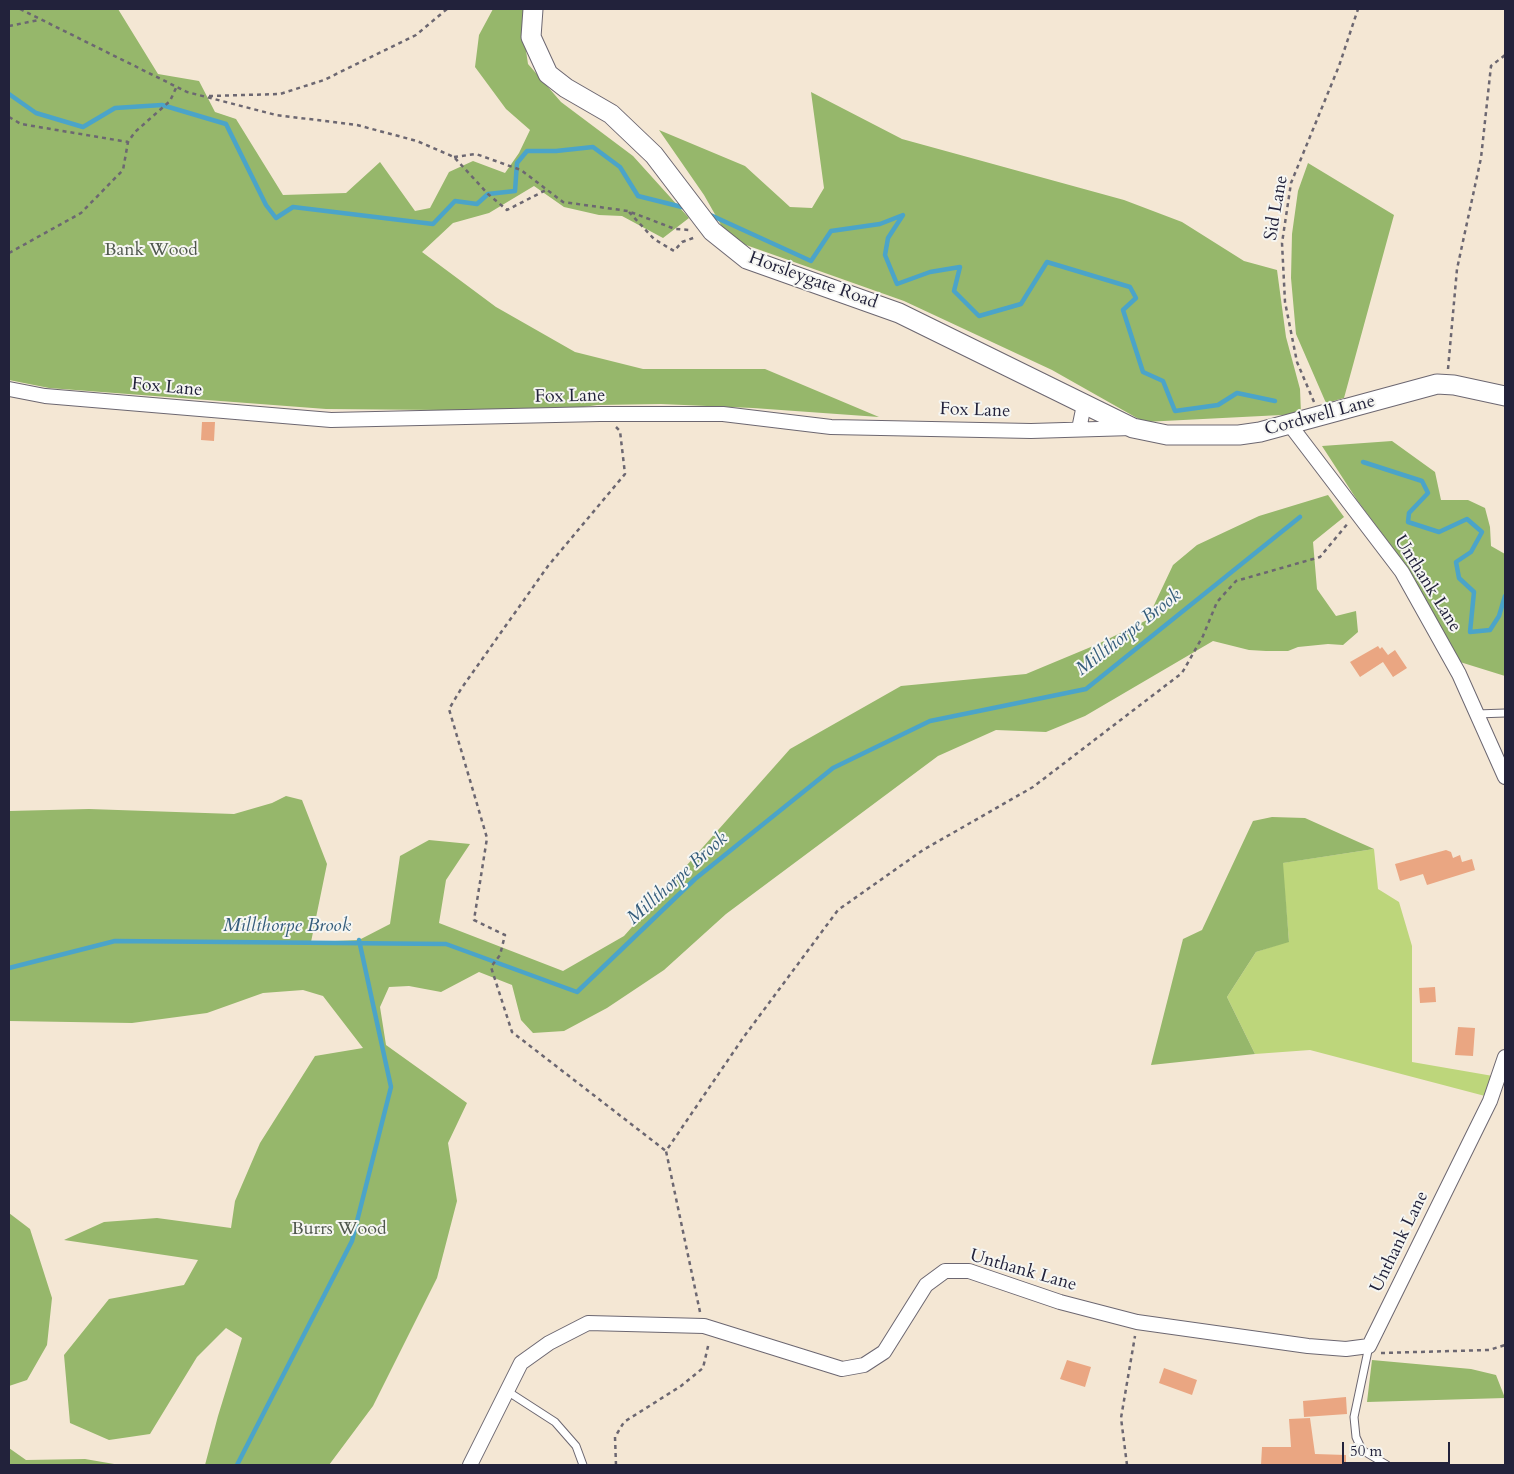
<!DOCTYPE html>
<html>
<head>
<meta charset="utf-8">
<style>
	body { margin:0 }
	#map { position:relative; width:1514px; height:1474px; overflow:hidden; background:#f4e7d4; font-family:Cardo,serif }
	canvas { display:block }
	.frame { position:absolute; inset:0; border:10px solid #22223b; pointer-events:none }
	.scale { position:absolute; left:1342px; top:1442px; width:108px; height:22px; box-sizing:border-box; border:2px solid #22223b; border-top:0; padding-left:6px; font-size:15px; line-height:18px; white-space:nowrap; color:#22223b; -webkit-text-stroke:4px #f6f6f2; paint-order:stroke }
</style>
</head>
<body>
<div id="map">
<canvas width="1514" height="1474"></canvas>
<div class="frame"></div>
<div class="scale">50 m</div>
</div>
<script>
const c = document.querySelector('canvas').getContext('2d');
c.lineJoin = 'round';
function paint(path, color) { c.fillStyle = color; c.fill(path, 'evenodd'); }
const toPath = rows => new Path2D(rows.map(r => 'M' + r).join(''));
function trace(path, color, width, dash) { c.strokeStyle = color; c.lineWidth = width; c.lineCap = dash ? 'butt' : 'round'; c.setLineDash(dash || []); c.stroke(path); }
function drawText(font, color, halo, rows, align = 'center') {
  c.font = font + ' Cardo,serif'; c.lineWidth = 4; c.setLineDash([]); c.textBaseline = 'middle'; c.strokeStyle = halo; c.fillStyle = color; for (const [text, x, y, turn = 0] of rows) {
    c.save(); c.translate(x, y); c.rotate((+turn || 0) * Math.PI / 180); c.textAlign = isNaN(turn) ? turn : align; if (halo) c.strokeText(text, 0, 0); c.fillText(text, 0, 0); c.restore();
  }
}
paint(toPath([
	[1374,849,1378,889,1399,902,1412,946,1412,1062,1493,1076,1485,1096,1310,1050,1255,1054,1227,997,1256,952,1289,941,1282,863]
]), '#bdd67b');
paint(toPath([
	[9,9,118,9,158,74,199,81,215,112,236,119,283,195,346,193,380,162,415,211,430,208,449,172,473,161,505,173,519,153,530,130,506,109,475,67,479,35,493,9,525,9,522,24,528,64,561,102,633,156,689,218,663,238,622,216,599,215,564,207,534,186,489,213,453,223,422,252,496,307,575,352,643,369,765,369,879,417,753,408,661,404,597,405,556,411,326,409,49,388,9,380],
	[811,92,902,139,1124,200,1182,222,1244,261,1277,270,1286,337,1300,389,1301,414,1144,422,1052,370,904,301,729,239,704,195,659,130,745,166,790,207,812,208,824,188],
	[1308,163,1394,215,1344,398,1326,403,1296,334,1291,278,1292,234,1298,191],
	[1392,441,1435,472,1441,500,1468,500,1485,508,1490,527,1491,546,1505,554,1505,676,1460,662,1396,552,1357,500,1322,446],
	[1328,495,1344,517,1313,542,1317,589,1336,616,1356,611,1358,632,1343,645,1328,644,1298,647,1288,651,1266,651,1249,650,1213,641,1085,716,1046,732,996,730,938,756,726,914,664,970,607,1008,564,1031,533,1033,521,1020,512,985,479,972,441,992,409,986,389,987,380,1007,386,1045,467,1103,448,1143,457,1201,437,1278,373,1406,329,1465,205,1465,218,1416,242,1338,226,1328,197,1357,150,1434,109,1440,70,1423,64,1355,109,1299,184,1285,198,1260,64,1240,104,1222,157,1218,231,1228,235,1201,260,1143,315,1056,363,1048,323,996,303,990,263,993,207,1013,132,1023,9,1021,9,811,89,809,234,814,272,803,286,796,302,800,327,864,311,942,359,940,390,924,400,856,429,840,470,844,446,880,439,923,563,971,624,936,790,749,901,686,1026,674,1098,644,1147,620,1173,565,1197,545,1259,516],
	[1272,817,1305,818,1374,849,1283,863,1289,942,1256,952,1227,997,1255,1054,1151,1065,1183,939,1202,930,1253,821],
	[9,1213,30,1229,52,1298,47,1345,27,1380,9,1386],
	[1372,1360,1471,1369,1496,1375,1505,1398,1367,1402],
	[9,1448,26,1460,85,1459,120,1465,9,1465]
]), '#96b76b');
trace(toPath([
	[9,94,36,113,83,127,115,108,162,105,226,124,266,205,276,218,293,207,433,224,455,201,477,204,488,194,515,191,517,163,527,151,556,151,593,147,620,167,638,196,686,208],
	[706,213,811,261,831,231,880,224,903,215,888,238,885,255,897,284,930,272,960,267,954,291,979,316,1021,304,1047,262,1130,287,1136,298,1123,310,1143,372,1163,381,1175,411,1218,405,1237,393,1275,401],
	[1363,462,1422,481,1428,493,1409,513,1408,522,1439,532,1467,519,1482,532,1471,552,1456,562,1459,578,1474,592,1470,632,1490,630,1499,616,1505,596],
	[9,968,115,941,446,944,577,992,695,879,833,768,930,721,1086,689,1300,517],
	[237,1465,352,1241,391,1087,359,940]
]), '#4ba4c9', 4.5);
paint(toPath([
	[202,422,215,422,214,441,201,440],
	[1378,646,1380,649,1382,647,1388,655,1395,650,1407,668,1393,677,1383,662,1360,677,1350,662],
	[1446,850,1451,852,1453,858,1460,855,1462,862,1472,859,1475,870,1427,885,1423,874,1400,881,1395,864],
	[1435,987,1436,1002,1420,1003,1419,988],
	[1458,1027,1475,1028,1473,1056,1455,1055],
	[1067,1360,1091,1367,1085,1387,1060,1379],
	[1164,1368,1197,1380,1192,1395,1159,1383],
	[1346,1397,1347,1414,1304,1417,1303,1401],
	[1310,1418,1315,1454,1346,1455,1346,1465,1261,1465,1262,1447,1291,1447,1289,1419]
]), '#eaa682');
const service = toPath([
	[1477,714,1505,713],
	[1369,1346,1354,1417,1356,1437,1362,1450,1387,1465],
	[507,1391,555,1422,576,1446,583,1465]
]);
const minor = toPath([
	[9,389,45,396,331,420,600,414,723,414,831,427,1031,431,1132,428],
	[1290,425,1402,572,1459,674,1505,777],
	[1079,429,1084,405],
	[470,1465,521,1363,549,1343,588,1323,704,1326,842,1369,864,1365,884,1352,926,1285,945,1271,969,1271,1060,1302,1137,1322,1308,1346,1346,1349,1369,1346,1490,1101,1505,1057]
]);
const secondary = toPath([
	[533,9,531,37,548,74,566,88,611,114,654,155,712,231,747,259,899,313,1133,428,1167,435,1239,435,1260,432,1437,384,1454,385,1505,396]
]);
trace(service, '#6c6771', 9);
trace(minor, '#6c6771', 16);
trace(secondary, '#6c6771', 21);
trace(toPath([
	[20,9,187,92,276,115,357,125,417,141,454,157,488,194,507,210,546,190],
	[9,26,39,20],
	[209,96,280,94,324,80,416,35,447,9],
	[9,117,21,124,128,142],
	[454,157,476,154,521,170,563,202,628,211,675,229,690,230],
	[629,212,654,239,674,251,682,242,696,237],
	[9,253,81,213,123,170,128,142,135,132,170,101,176,88],
	[1448,369,1457,269,1481,158,1491,66,1505,55],
	[1314,402,1297,362,1285,302,1282,243,1291,183,1339,66,1358,9],
	[616,427,620,431,625,474,548,566,461,689,449,709,487,838,474,920,505,935,500,955,491,967,512,1032,666,1151],
	[700,1312,666,1151,743,1038,838,910,923,850,1033,787,1182,673,1203,636,1217,602,1236,581,1320,557,1349,522],
	[1381,1353,1489,1350,1505,1345],
	[616,1465,615,1437,624,1422,681,1386,703,1368,709,1342],
	[1127,1465,1121,1418,1135,1336]
]), '#6c6771', 2.5, [4, 4]);
trace(service, '#fff', 7);
trace(minor, '#fff', 14);
trace(secondary, '#fff', 19);
drawText('18px', '#22223b', '#f6f6f2', [
	["Sid Lane",1277,208,-80],
	["Horsleygate Road",813,281,20],
	["Fox Lane",167,388,5],
	["Fox Lane",570,397,-1],
	["Fox Lane",975,411,2],
	["Cordwell Lane",1320,416,-15],
	["Unthank Lane",1427,584,58],
	["Unthank Lane",1400,1242,-64],
	["Unthank Lane",1023,1271,16]
]);
drawText('18px', '#50584e', '#f6f6f2', [
	["Bank Wood",151,251],
	["Burrs Wood",339,1230]
]);
drawText('italic 19px', '#345c7b', '#f6f6f2', [
	["Millthorpe Brook",1129,633,-38],
	["Millthorpe Brook",678,879,-42],
	["Millthorpe Brook",287,927]
]);
</script>
</body>
</html>
